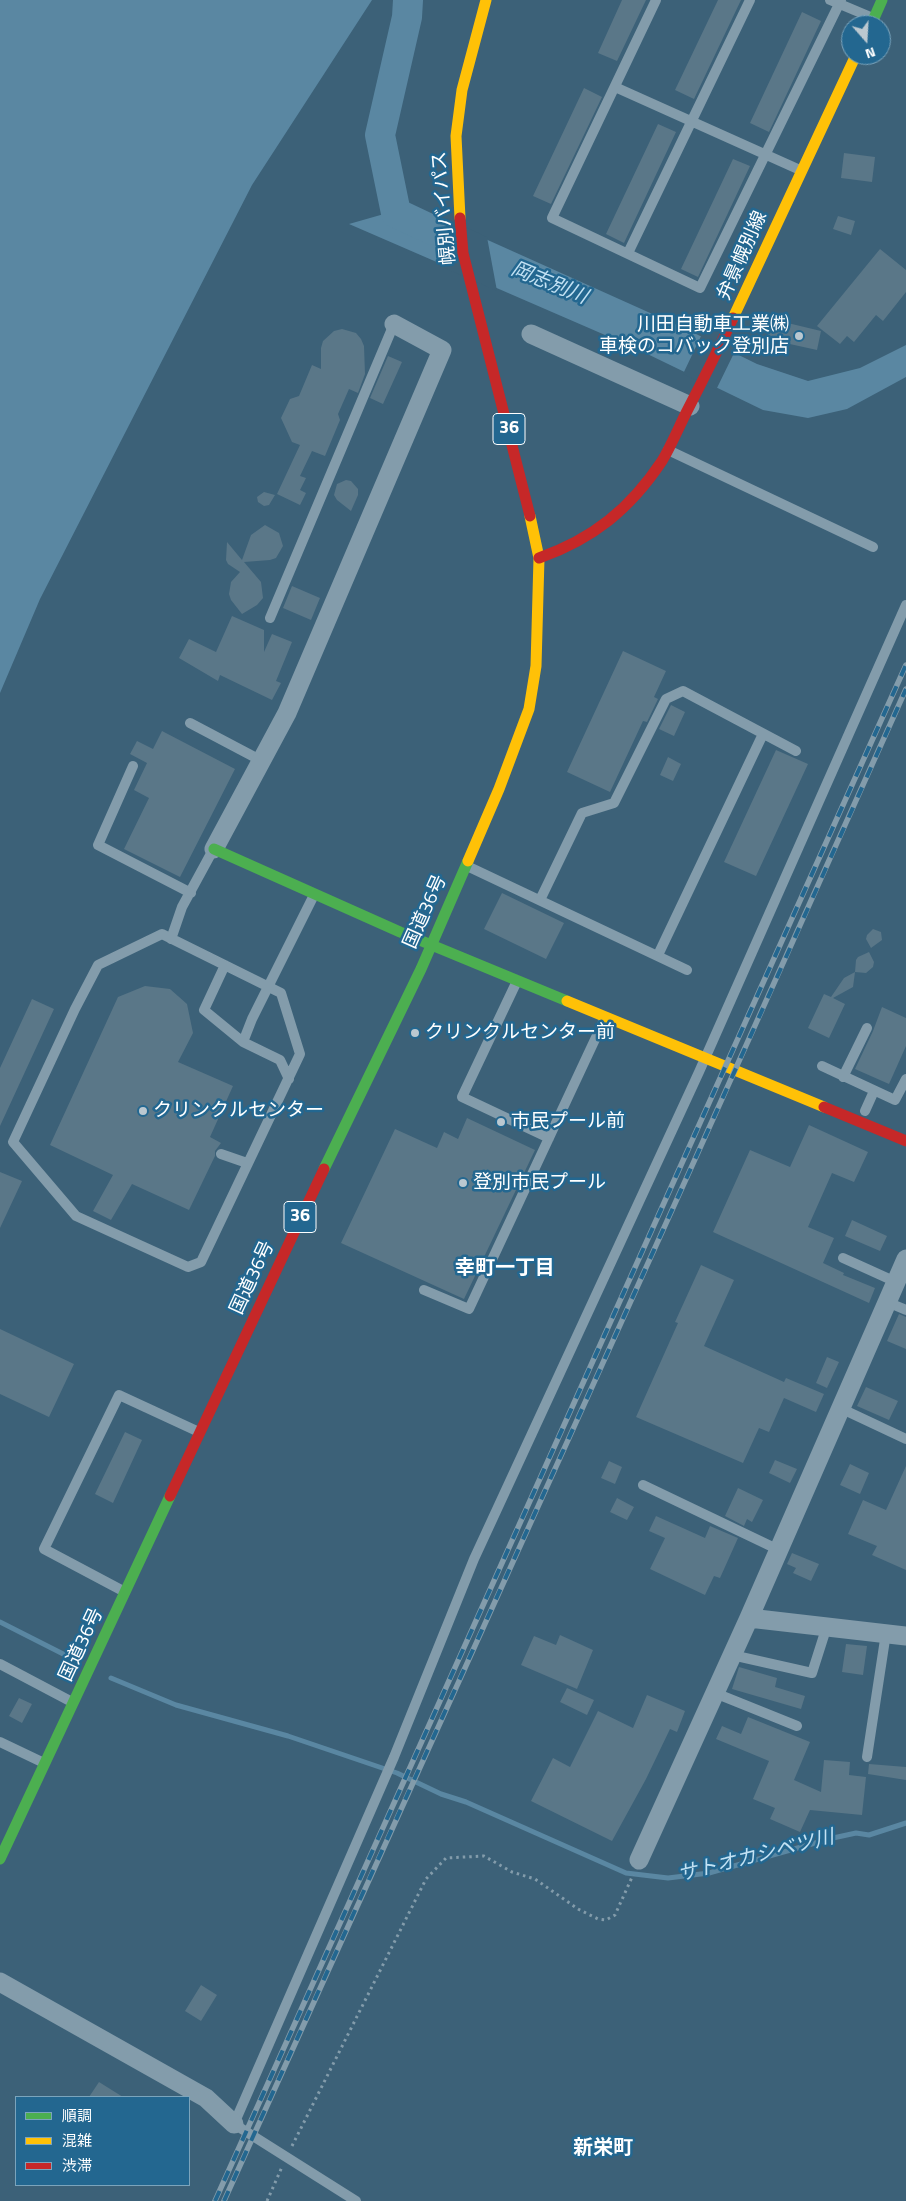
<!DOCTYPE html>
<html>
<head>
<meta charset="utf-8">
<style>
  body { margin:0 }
  #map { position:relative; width:906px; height:2201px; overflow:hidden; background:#3c6178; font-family:"Titillium Web","Noto Sans JP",sans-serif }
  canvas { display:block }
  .legend { position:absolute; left:15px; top:2096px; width:175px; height:90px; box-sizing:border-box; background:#236790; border:1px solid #7ba4bc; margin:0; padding:6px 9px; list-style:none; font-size:15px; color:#fff }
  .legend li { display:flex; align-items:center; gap:10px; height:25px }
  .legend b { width:25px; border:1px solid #7ba4bc }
  .north { position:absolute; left:841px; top:15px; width:50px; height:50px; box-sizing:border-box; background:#236790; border:1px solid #7ba4bc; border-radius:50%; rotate:161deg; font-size:14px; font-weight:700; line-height:20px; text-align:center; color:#fff }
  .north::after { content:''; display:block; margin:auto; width:18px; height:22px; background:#bbc8d0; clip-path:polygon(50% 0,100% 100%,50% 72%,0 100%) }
</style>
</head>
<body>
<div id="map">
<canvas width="906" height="2201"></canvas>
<ul class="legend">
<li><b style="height:6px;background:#4caf50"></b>順調</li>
<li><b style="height:6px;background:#ffc107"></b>混雑</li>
<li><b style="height:6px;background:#c62828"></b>渋滞</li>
</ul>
<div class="north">N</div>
</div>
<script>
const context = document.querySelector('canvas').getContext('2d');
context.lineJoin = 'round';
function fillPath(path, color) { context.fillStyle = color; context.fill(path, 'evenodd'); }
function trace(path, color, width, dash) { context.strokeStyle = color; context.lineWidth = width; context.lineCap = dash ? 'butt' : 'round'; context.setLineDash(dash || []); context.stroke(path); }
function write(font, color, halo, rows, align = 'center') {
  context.font = font + ' "Titillium Web","Noto Sans JP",sans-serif'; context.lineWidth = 5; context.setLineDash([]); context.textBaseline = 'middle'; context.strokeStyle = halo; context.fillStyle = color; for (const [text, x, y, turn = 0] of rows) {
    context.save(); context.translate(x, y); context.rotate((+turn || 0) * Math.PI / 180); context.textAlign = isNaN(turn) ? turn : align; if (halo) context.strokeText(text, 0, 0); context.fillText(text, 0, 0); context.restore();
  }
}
const water = new Path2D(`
  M0,0H372L252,185L40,599L0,693Z
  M412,206L688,330L757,364L808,381L860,368L906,345V377L847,409L808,418L763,410L635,348L349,224Z`);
const pier = new Path2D(`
  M439,215L487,237L497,291L445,268Z
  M702,334L735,351L716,390L683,374Z`);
const stream = new Path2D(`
  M0,1622L75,1660
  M111,1678L176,1705L288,1736L397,1773L441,1794L466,1802L626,1873L668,1878L709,1873L833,1838L856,1833L869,1835L906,1823`);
const river = new Path2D(`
  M408,0L407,17L380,135L396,213L432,230`);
const building = new Path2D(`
  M622,0H646L617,61L598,53Z
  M718,0H741L694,99L675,90Z
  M802,12L821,21L769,132L750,123Z
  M584,88L602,97L551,204L533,196Z
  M658,124L676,132L624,243L606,234Z
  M844,153L875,157L872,182L841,178Z
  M733,159L750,166L698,277L681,269Z
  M838,216L855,221L851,235L833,229Z
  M880,249L906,270V292L883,321L876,315L854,342L847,336L840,344L817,326Z
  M771,319L821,331L817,350L767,339Z
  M342,329L356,333L361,339L364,346L365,374L358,393L349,389L338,414L340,420L325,456L312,451L300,476L306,478L300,490L306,493L300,505L277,494L300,445L292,442L281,418L290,399L299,396L312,365L321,369V348L323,341L334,331Z
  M388,356L402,362L383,404L370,398Z
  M346,480L351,481L358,489V495L351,511L337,500L334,495L337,484Z
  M264,492L275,495L269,505L264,506L258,502L257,497Z
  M265,525L279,533L283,546L276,558L270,560L244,562L261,582L263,598L257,605L242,614L231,600L229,594L231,582L240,572L228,564L226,560L227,542L242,560L251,535Z
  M292,586L320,598L311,620L283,608Z
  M232,616L264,630V652L272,634L292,642L276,681L281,683L272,700L220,675L218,681L179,658L189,639L216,652Z
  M623,651L666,671L654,697L658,699L647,722L643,721L610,792L567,772Z
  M671,705L685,712L674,736L659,729Z
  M162,731L235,769L180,877L124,849L149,798L134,790L147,763L130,754L137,741L153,749Z
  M776,750L808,764L756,876L724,862Z
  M668,757L681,764L673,781L660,775Z
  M502,893L564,923L546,959L484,929Z
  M873,929L881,932L882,940L871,948L866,939L867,935Z
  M869,952L874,962L873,967L866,973L855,972L856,960L858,957Z
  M855,972L853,987L833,998L845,1004L829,1038L808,1028L824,994L831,997L844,978Z
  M145,986L170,989L187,1004L193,1033L178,1062L233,1086L210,1137L221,1143L215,1151V1156L189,1210L132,1184L111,1220L93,1211L113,1175L50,1145L118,997Z
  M32,999L54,1009L0,1126V1068Z
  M882,1007L906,1018V1046L889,1084L855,1069L873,1031Z
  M467,1118L535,1150L464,1299L341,1243L395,1129L437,1148L444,1132L458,1139Z
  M809,1125L868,1152L854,1182L832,1173L808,1227L834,1238L823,1263L844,1273L843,1275L875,1288L869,1303L713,1232L750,1150L790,1167Z
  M0,1172L22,1181L0,1228Z
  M852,1220L887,1236L880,1251L845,1236Z
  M701,1265L734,1280L704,1346L784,1382L786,1378L824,1394L816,1412L784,1398L769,1432L759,1428L743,1463L636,1417L678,1323L675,1322Z
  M899,1314L906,1317V1349L887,1341Z
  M0,1329L74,1364L49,1417L0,1394Z
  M827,1357L839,1362L827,1388L816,1383Z
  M866,1387L898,1401L889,1420L857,1406Z
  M125,1432L142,1440L113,1503L95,1494Z
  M775,1460L797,1469L790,1483L769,1473Z
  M609,1461L622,1467L615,1484L601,1478Z
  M850,1464L869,1473L860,1494L840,1485Z
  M906,1466V1570L872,1555L877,1546L848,1534L863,1500L886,1510Z
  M738,1488L763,1500L752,1522L747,1519L744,1526L725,1516Z
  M617,1498L634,1507L627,1520L610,1512Z
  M656,1516L705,1538L710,1526L738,1538L720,1578L714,1576L705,1595L650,1569L665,1538L649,1531Z
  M792,1553L819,1564L811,1581L793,1573L796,1568L787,1564Z
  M560,1635L593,1650L577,1689L521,1665L534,1636L556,1645Z
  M846,1644L867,1646L863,1675L842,1672Z
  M739,1667L777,1678L775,1687L805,1696L801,1709L732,1689Z
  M567,1688L594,1700L587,1715L560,1702Z
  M647,1695L685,1711L677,1732L670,1729L646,1779L612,1841L531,1801L553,1758L570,1767L598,1711L633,1728Z
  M19,1698L32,1704L22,1723L9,1716Z
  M748,1717L810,1742L794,1780L821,1792L824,1760L850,1762L849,1775L866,1777L862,1815L810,1810L800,1832L770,1819L775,1808L753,1799L769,1761L716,1739L722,1726L741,1734Z
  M869,1764L906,1767V1780L868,1774Z
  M201,1985L217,1995L201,2021L185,2011Z
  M99,2082L123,2097H89Z`);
const path = new Path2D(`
  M292,2146L426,1879L446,1858L484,1856L512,1872L535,1879L578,1909L598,1919L606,1920L615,1915L633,1875
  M267,2201L282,2167`);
const lane = new Path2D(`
  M656,0L552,218L700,288L841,0
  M830,0L873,18
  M615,87L800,170
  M628,253L750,0
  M668,450L873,547
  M270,618L394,324
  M190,723L262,761
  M133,766L98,845L191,893
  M467,866L687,970
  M540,900L582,813L614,803L666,699L683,691L796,751
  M162,934L281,993L300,1054L201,1262L188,1267L76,1216L13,1142L75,1009L98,965Z
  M171,939L182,907L213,850
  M658,955L763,734
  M225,965L204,1010L243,1042L280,1060L289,1079
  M517,981L462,1097L549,1138
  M243,1042L252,1019L314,895
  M822,1066L895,1100L906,1079
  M843,1077L867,1028
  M865,1111L874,1091
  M221,1154L247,1163
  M843,1258L896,1282
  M424,1290L469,1309L605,1018
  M887,1302L906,1310
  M840,1408L906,1439
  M643,1485L779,1550
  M125,1592L44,1549L119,1395L199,1432
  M732,1655L812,1673L827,1626
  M0,1664L72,1702
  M715,1693L797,1726
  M0,1742L44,1763
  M867,1757L886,1633
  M356,2201L234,2124L394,1757L474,1559L699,1072L906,605`);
const street = new Path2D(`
  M531,334L690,406
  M214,849L287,713L442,350L394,324
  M749,1618L906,1636
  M639,1860L749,1618L906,1259
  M0,1982L206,2098L234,2124`);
const fast = new Path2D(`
  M871,25L882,0
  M214,849L400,932L567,1001
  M324,1169L421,969L468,861
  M0,1859L170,1496`);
const slow = new Path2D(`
  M460,218L456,136L462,90L486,0
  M733,318L856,55
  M468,861L499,789L529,709L536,666L539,558L530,516
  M567,1001L824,1107`);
const jam = new Path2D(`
  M460,218L463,253L530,516
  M539,558C593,539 630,509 662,461C671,446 678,429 686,413C702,382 718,350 733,318
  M824,1107L906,1141
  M170,1496L324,1169`);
const rail = new Path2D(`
  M215,2201L906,665
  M224,2201C451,1696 681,1194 906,689`);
const markers = [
  [799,336,5,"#bbc8d0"],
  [415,1033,5,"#bbc8d0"],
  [143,1111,5,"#bbc8d0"],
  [501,1122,5,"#bbc8d0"],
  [463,1183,5,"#bbc8d0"]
];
const shields = [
  [509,429,32],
  [300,1217,32]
];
const shieldNames = [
  ["36",509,429],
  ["36",300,1217]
];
const streetNames = [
  ["幌別バイパス",445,208,-95],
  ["弁景幌別線",743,256,-66],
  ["国道36号",426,912,-66],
  ["国道36号",253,1278,-65],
  ["国道36号",82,1645,-65]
];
const poiNames = [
  ["川田自動車工業㈱",789,325,"right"],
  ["車検のコバック登別店",789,347,"right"],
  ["クリンクルセンター前",425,1033],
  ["クリンクルセンター",153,1111],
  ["市民プール前",511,1122],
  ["登別市民プール",473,1183]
];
const waterNames = [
  ["岡志別川",549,284,22],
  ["サトオカシベツ川",756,1857,-14]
];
const neighbourhoodNames = [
  ["幸町一丁目",505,1269],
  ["新栄町",603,2149]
];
fillPath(water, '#5a87a2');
fillPath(pier, '#3c6178');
trace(stream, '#5a87a2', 5);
trace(river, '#5a87a2', 30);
fillPath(building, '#5a7788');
trace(path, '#839cab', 3, [2.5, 4]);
trace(lane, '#839cab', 10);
trace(street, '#839cab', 19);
trace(fast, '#4caf50', 11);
trace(slow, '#ffc107', 11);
trace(jam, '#c62828', 11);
trace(rail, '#839cab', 5.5);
trace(rail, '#236790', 4, [11]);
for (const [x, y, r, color] of markers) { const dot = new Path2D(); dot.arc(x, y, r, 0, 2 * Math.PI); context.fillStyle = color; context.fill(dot); trace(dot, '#236790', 2); }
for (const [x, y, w] of shields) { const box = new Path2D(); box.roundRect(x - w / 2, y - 15.5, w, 31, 4); context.fillStyle = '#236790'; context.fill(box); trace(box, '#fff', 1); }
write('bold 18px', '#fff', null, shieldNames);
write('19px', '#fff', '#236790', streetNames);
write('19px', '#fff', '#236790', poiNames, 'left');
write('italic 20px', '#c3e2f4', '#236790', waterNames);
write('bold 20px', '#fff', '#236790', neighbourhoodNames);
</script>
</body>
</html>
